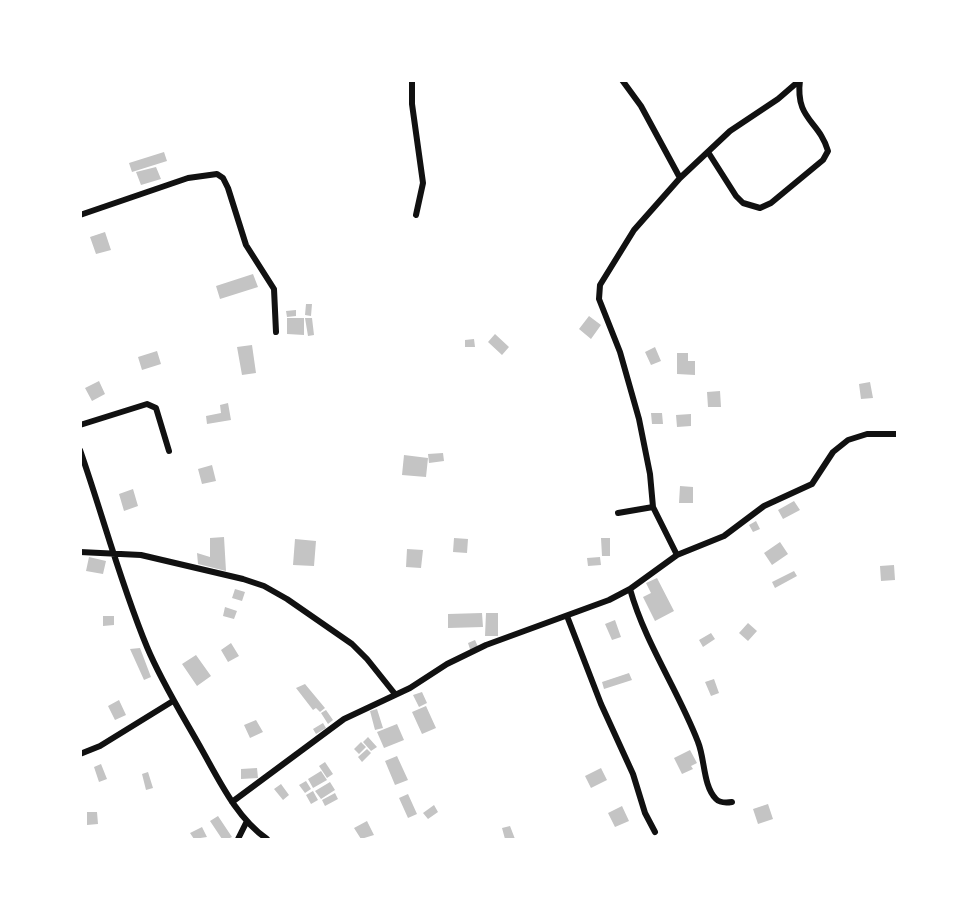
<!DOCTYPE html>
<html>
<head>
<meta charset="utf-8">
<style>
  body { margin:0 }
  #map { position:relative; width:978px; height:920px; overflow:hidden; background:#fff; font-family:Lora,serif }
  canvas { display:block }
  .frame { position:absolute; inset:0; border:82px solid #fff; pointer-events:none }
</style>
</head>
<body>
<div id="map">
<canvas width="978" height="920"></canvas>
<div class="frame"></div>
</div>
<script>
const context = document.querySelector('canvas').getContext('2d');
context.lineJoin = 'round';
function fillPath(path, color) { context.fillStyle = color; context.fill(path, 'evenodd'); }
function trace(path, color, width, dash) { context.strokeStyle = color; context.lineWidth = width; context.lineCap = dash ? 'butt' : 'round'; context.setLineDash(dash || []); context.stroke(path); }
const building = new Path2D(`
  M164,152L167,161L132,172L129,163Z
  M156,167L161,179L141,185L136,172Z
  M105,232L111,250L96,254L90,237Z
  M253,274L258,287L220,299L216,286Z
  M306,304H312L311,316L305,315Z
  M296,310V316L287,317L286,311Z
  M589,316L601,325L591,339L579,329Z
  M287,318H304V335L287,334Z
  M305,318H312L314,335L308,336Z
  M495,334L509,347L502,355L488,342Z
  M474,339L475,347H465V340Z
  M252,345L256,373L242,375L237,347Z
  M655,347L661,361L651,365L645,352Z
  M157,351L161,364L142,370L138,357Z
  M677,353H688V361H695V375L677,374Z
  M99,381L105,394L92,401L85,388Z
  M870,382L873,398L861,399L859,384Z
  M720,391L721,407H708L707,392Z
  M228,403L231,420L207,424L206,416L221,413L220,405Z
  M651,413H662L663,424H652Z
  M691,414V426L677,427L676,415Z
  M443,453L444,461L429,463L428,454Z
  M404,455L428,458L426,477L402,475Z
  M212,465L216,481L202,484L198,469Z
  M680,486L693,487V503H679Z
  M133,489L138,506L124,511L119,494Z
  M794,501L800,510L783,519L778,510Z
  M756,521L760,529L753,532L749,525Z
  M224,537L226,571L198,564L197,553L210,557V538Z
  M454,538L468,539L467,553L453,552Z
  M601,538H610V556H602Z
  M295,539L316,541L314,566L293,565Z
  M780,542L788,554L772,565L764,553Z
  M407,549L423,550L421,568L406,567Z
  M89,557L106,561L103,574L86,571Z
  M600,557L601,565L588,566L587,558Z
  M894,565L895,580L881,581L880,566Z
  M794,571L797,576L775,588L772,582Z
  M657,578L674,611L655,621L643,597L651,593L646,583Z
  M235,589L245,592L242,601L232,598Z
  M225,607L237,611L234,619L223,616Z
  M482,613L483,627L448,628V614Z
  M486,613H498V636H485Z
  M103,616H114V625L103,626Z
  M615,620L621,637L612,640L605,624Z
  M748,623L757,631L748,641L739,633Z
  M711,633L715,639L703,647L699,640Z
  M475,640L479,649L471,652L468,643Z
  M231,643L239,656L228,662L221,650Z
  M140,648L151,677L144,680L130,649Z
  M196,655L211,676L197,686L182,664Z
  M629,673L632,680L604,689L602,682Z
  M714,679L719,693L711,696L705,682Z
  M305,684L325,708L320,712L316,708L313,710L296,688Z
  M422,692L427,703L419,707L413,695Z
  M119,700L126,715L115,720L108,706Z
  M426,706L436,728L422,734L412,712Z
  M377,709L383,728L375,730L370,711Z
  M326,710L333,720L328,724L321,713Z
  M256,720L263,732L250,738L244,725Z
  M323,723L326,728L316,734L313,729Z
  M397,724L404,740L384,748L377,732Z
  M368,737L377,747L371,751L363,742Z
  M361,742L366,747L359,754L354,749Z
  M367,749L371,753L362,762L358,757Z
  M690,750L697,763L691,766L693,769L682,774L674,758Z
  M397,756L408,780L395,785L385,761Z
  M325,762L333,774L327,778L319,766Z
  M101,764L107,779L99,782L94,767Z
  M257,768L258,778L241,779V769Z
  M601,768L607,780L591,788L585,776Z
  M321,771L327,780L313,788L308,779Z
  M148,772L153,788L146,790L142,774Z
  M306,781L311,789L305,793L299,785Z
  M330,782L335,790L321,799L315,791Z
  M281,784L289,795L283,800L274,789Z
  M313,791L318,800L311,804L306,795Z
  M335,793L338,799L325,806L322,800Z
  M408,794L417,814L408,818L399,798Z
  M768,804L773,819L758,824L753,809Z
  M434,805L438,812L428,819L423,813Z
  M622,806L629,821L615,827L608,813Z
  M87,812H97L98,824L87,825Z
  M218,816L232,837L228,839H222L210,821Z
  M367,821L374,835L361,839L354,828Z
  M510,826L515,839H505L502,828Z
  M202,827L207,837L194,839L190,833Z`);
const minor = new Path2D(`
  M412,80V104L423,183L416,215
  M622,80L641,106L680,178
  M708,152L736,196L743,203L760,208L771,203L823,160L828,151C819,120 795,120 800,80
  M80,215L188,178L217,174L223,178L228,188L246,245L274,289L276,332
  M80,425L147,404L156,408L169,451
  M80,450C103,516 120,582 147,647C162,683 183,716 202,750C220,782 237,818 267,839
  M618,513L653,507
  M80,552L141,555L243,579L264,586L287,599L352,644L367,659L395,694
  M677,555L653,507L650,474L639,419L620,352L599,299L600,285L634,230L680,178L730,131L778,99L800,80
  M630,589C645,643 678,690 698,742C705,759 703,786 716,799C720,803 726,803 732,802
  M567,616L601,704L633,774L645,813L655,832
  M80,754L100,746L173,701
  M232,802L344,719L410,688L447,664L486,645L609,600L630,589L677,555L724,536L764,506L812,484L833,452L848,440L867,434H898
  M238,839L247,821`);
fillPath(building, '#c4c4c4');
trace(minor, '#111', 6);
</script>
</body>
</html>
